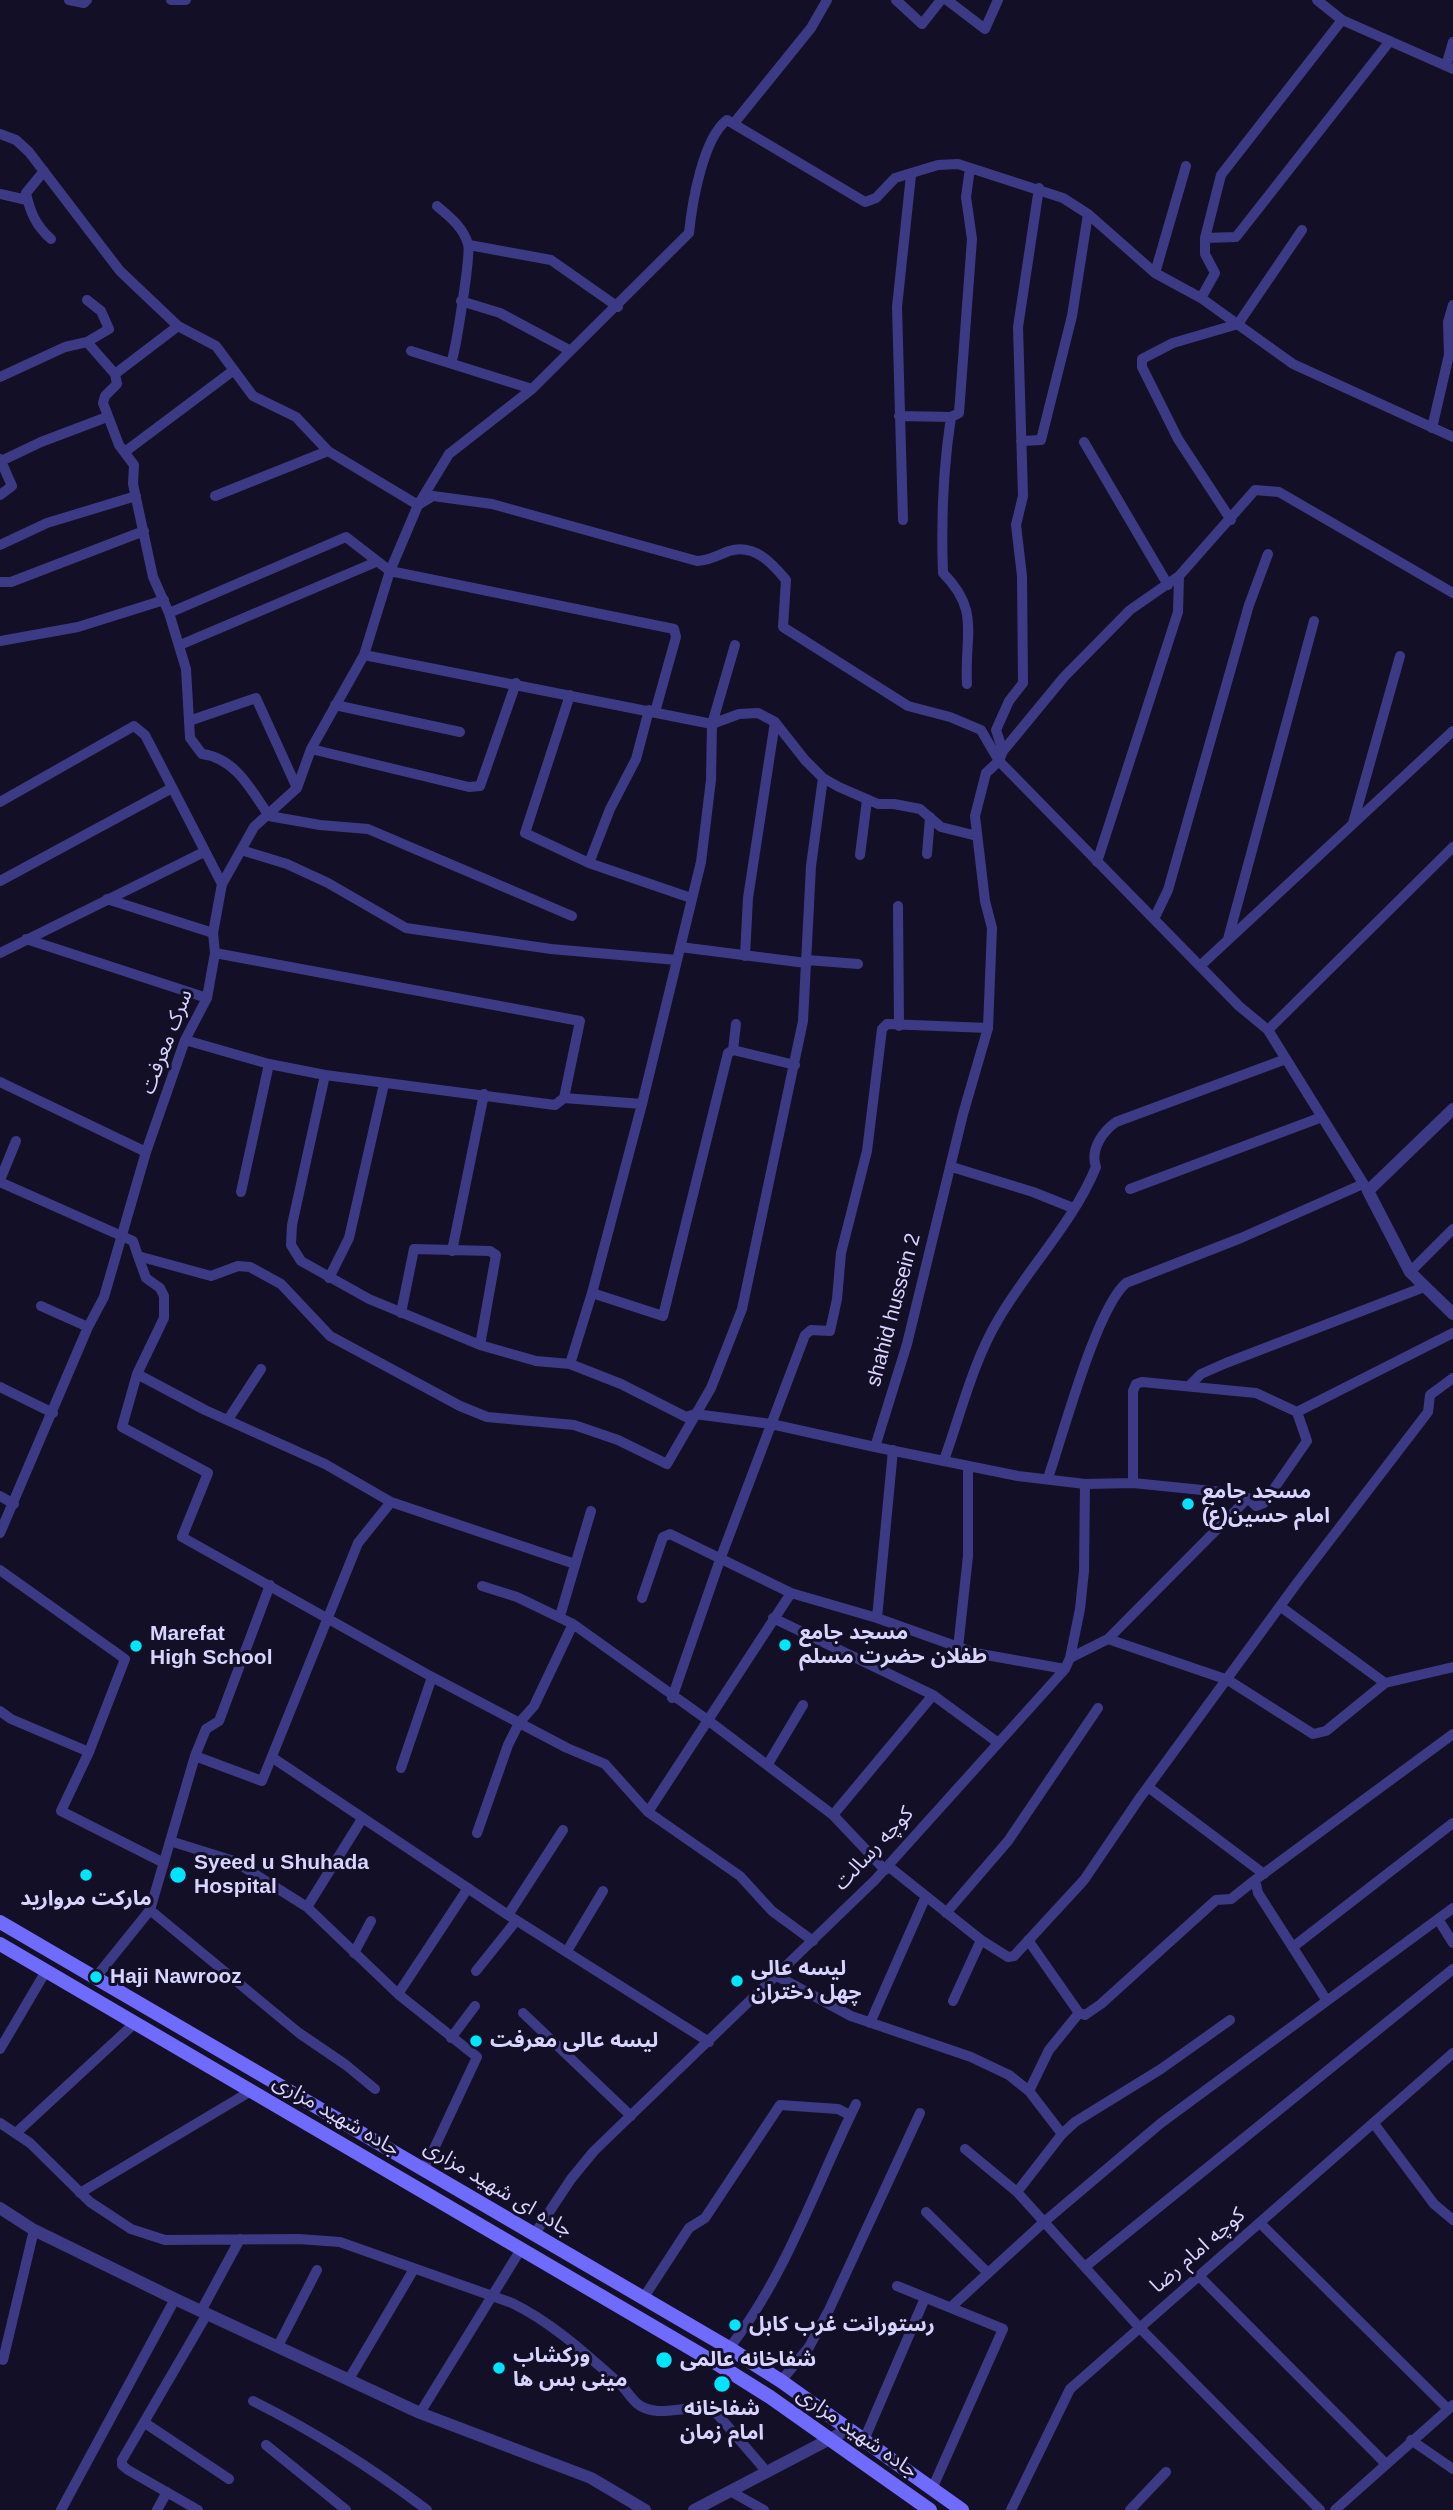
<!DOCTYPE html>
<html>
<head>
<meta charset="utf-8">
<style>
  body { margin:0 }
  canvas { display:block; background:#130f26 }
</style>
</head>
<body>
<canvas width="1453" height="2510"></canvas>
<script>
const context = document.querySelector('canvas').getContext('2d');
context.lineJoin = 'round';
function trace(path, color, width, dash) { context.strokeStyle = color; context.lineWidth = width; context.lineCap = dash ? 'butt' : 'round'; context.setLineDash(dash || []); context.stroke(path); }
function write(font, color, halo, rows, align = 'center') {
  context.font = font + ' Arial,"Noto Sans Arabic",sans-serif'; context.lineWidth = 6; context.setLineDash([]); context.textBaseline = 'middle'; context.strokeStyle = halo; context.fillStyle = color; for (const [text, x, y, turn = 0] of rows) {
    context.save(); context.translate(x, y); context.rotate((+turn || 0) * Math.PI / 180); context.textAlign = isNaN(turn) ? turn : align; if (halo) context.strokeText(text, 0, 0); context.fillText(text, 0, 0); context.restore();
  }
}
const minor = new Path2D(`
  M69,0L84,3L87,0
  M171,0H186
  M896,0L922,24L941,0
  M947,0L985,29L998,0
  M1317,0L1342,20L1453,69
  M1446,66L1453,42
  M735,122L811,28L827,0
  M0,134L16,140L29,152L120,271L178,326L216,346L253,396L296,417L328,451L418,505L433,496L492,504L697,561C709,561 718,555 729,551C754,543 772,563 786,580L783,627L908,706L950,717L981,730L999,761L1239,1006L1268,1030L1368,1191
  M44,171L26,193C30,212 36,226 51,239
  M1039,188L1018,327L1023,496L1016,525L1022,576L1023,683L1009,701L996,730L1003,751L999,761L986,773L975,816L985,901L992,928L988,1028L963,1114L907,1344L875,1447L1018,1476L1085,1484L1133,1483L1222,1492L1248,1498L1256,1506L1264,1503L1307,1441L1297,1412L1453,1333
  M0,194L27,200
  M437,206C450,217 463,227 468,244C471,254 456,350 451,363
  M1205,238L1236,237L1390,41
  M469,245L551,260L618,307
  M1155,273L1186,166
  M1201,298L1215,273L1205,254V238L1221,175L1342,20
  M461,301L500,313L569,350
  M87,342L115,374L117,384L105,396L103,403L119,445L134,465L133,484L153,577L169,613L186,669L190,738L202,754C235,758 251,789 269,816L320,825L368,829L572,916
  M411,351L532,389
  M115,374L178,326
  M0,377L65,347L87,342L109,329L101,311L87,300
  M899,416L951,417
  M1432,428L1449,355L1448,322L1453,305
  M1021,441L1041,440L1072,316L1088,214
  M1084,442L1168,585
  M126,451L234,370
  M0,459L12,486L0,495
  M1,461L41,442L107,417
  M215,496L328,451
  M903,520L897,307L911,175
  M1231,520L1178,439L1142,367V359L1173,343L1238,324L1302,230
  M0,545L47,523L136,496
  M0,582H11L144,531
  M169,613L346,537L390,571L674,629L676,637L655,712
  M0,641L78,627L164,600
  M180,645L376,562
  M364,655L712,724L739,714L758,713L775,722L805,760L823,778L839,787L878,804H894L920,809L941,827L977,836
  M967,684C964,635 981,611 943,573C941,521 943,469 951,417L959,413L972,239L966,197L970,168
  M570,695L525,833L589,863L691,898
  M335,705L460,732
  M189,721L256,698L297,788
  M311,749L469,787L480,786L516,683
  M1003,751L1064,677L1130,610L1179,576L1255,490L1279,492L1453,593
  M0,802L134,726L145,735L222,884
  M1353,823L1400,656
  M241,850L287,864L328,883L406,928L551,949L677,960
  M927,854L930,817
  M860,855L867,800
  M1097,862L1178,612L1179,576
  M589,863L610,809L636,759L649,710
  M0,881L172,788
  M107,899L213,933
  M898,906L899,1026
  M1154,919L1168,890L1249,605L1268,554
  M26,939L207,998
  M1228,939L1314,621
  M680,947L806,963
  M0,953L204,852
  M745,956L748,898L775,722
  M807,960L858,964
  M1200,966L1453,731
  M1268,1030L1453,847
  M185,1040L269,1064L325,1075L555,1105L564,1098L580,1021L215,953
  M733,1050L736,1024
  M325,1075L292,1225L291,1245L301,1261L369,1299L480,1345L536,1361L570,1364L621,1384L686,1417L695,1414L771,1424L875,1447
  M0,1082L146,1152
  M564,1098L642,1104
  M952,1167L1033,1192L1073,1208
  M0,1180L16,1141
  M0,1182L133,1241L138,1256L211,1276L238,1266L250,1267L281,1284L330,1336L460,1406L487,1417L574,1425L618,1440L667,1464L711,1388L742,1309L803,1021L811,866L823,778
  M1130,1189L1322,1117
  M241,1192L269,1064
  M452,1251L484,1094
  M138,1256L146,1278L160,1288L164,1296V1318L137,1374L122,1427L208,1473L182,1537L432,1677L567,1748L605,1764L648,1812L740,1876L772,1911L813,1941
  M1410,1272L1453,1229
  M329,1278L349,1238L384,1084
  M592,1293L663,1316L728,1053L733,1050L795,1065
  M41,1306L88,1327
  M401,1313L414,1249L490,1251L496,1255L480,1345
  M570,1364L592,1293L642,1104L701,862L711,780L712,724L735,645
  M137,1374L205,1410L325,1464L391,1502L575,1564
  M1190,1385L1201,1374L1226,1363L1424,1287
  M0,1387L53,1413
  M229,1418L261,1369
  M944,1460C961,1413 973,1362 998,1320C1028,1268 1073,1223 1096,1167C1090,1150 1102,1132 1116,1122L1286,1059
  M1048,1478C1063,1435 1096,1309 1126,1283L1241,1238L1363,1184
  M1133,1483V1391L1136,1384L1142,1382L1256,1393L1297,1412
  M0,1496L14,1504
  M0,1533L88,1327L104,1297L146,1152L185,1040L207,998L215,953L213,933L222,884L254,827L297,788L311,749L364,655L390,571L418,505L449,454L532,389L689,233C692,203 703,138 727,120L865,202L876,198L895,178L938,165L958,164L1063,198L1088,214L1155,273L1201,298L1293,364L1453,437
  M0,1570L125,1659L89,1752L61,1811L162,1862
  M482,1586L517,1597L573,1624L709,1721L833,1815L885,1870
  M642,1598L663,1537L670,1534L791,1593L877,1618L975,1653L1065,1669
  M1281,1607L1385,1683
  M560,1616L591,1511
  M773,1618L933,1695L997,1742
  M877,1618L893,1450
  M1108,1639L1228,1680L1313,1734L1326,1731L1385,1683L1453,1667
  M958,1648L968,1556V1468
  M1070,1658L1080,1609L1084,1571L1085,1484
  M672,1698L721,1557L805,1335L811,1330L830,1331L837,1299L841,1253L867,1151L882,1029L887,1024L988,1028
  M0,1711L11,1719L89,1752
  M195,1756L262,1781L358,1543L391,1502
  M273,1758L508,1915L709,2042
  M768,1764L803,1705
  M401,1768L432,1677
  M1148,1787L1264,1874
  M648,1812L791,1593
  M833,1815L933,1695
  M477,1833L508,1745L519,1723L534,1706L573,1624
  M170,1841L234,1861L307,1907L398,1994L477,2057L424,2170
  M888,1866L981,1940L1008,1957L1014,1956L1084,1880L1139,1799L1297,1583L1428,1412L1430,1395L1453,1378
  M307,1907L362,1819
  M150,1910L299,2033L346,2065L375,2089
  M946,1913L1008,1841L1098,1708
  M508,1915L563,1830
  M1438,1919L1453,1943
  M1028,1940L1079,2013
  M1293,1947L1453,1823
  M567,1951L603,1891
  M354,1953L371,1921
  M476,1971L516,1921
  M777,1976L851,2016L971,2057L1009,2075L1029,2091L1062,2134
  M96,1977L150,1910L195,1756L206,1729L219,1721L270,1585
  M398,1994L468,1888
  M953,2001L981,1940
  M1327,2001L1258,1893L1255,1880L1453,1734
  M523,2013L631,2116
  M1079,2013L1085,2015L1101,2004L1216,1900L1231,1899L1255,1880
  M870,2023L926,1896
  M451,2038L475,2006
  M0,2049L46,1971
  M1029,2091L1049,2050L1079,2013
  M0,2123L30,2143L90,2202L131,2229L165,2240L299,2239L340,2242L512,2303C553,2323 587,2355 621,2385C627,2391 632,2400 639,2405C663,2421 694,2398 718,2415L767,2472
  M1375,2125L1434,2204L1453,2220
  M16,2133L136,2022
  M965,2149L1017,2192L1139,2327L1320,2510
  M1017,2192L1062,2134L1075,2122L1161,2069L1230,2020
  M80,2193L251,2091
  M926,2212L988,2273
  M1260,2223L1448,2409
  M534,2235L571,2179L594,2151L875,1880L1065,1669L1070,1658L1108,1639L1248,1498
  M1086,2266L1453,1969
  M1199,2276L1386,2464
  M897,2286L1003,2329L932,2489
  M644,2297L689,2228L705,2218L780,2105L838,2109L850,2115
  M951,2307L1044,2222L1161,2123L1453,1908
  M201,2311L240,2239
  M278,2346L317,2270
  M729,2348C784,2280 817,2183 856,2104
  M3,2360L34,2230
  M349,2379L414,2269
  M781,2381L809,2347L828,2312L920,2113
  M253,2401C315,2432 372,2468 427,2510
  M420,2413L521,2249
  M145,2423L229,2479
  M864,2440L925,2298
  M1411,2440L1453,2469
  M266,2445L346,2510
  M730,2491L764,2510
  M61,2510L175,2299
  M157,2510L167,2492
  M198,2510L128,2470L122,2465V2460L207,2314
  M1011,2510L1070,2389L1453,2053
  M1130,2510L1166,2472
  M1335,2510L1453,2405`);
const tertiary = new Path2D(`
  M1453,1109L1368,1191L1410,1272L1453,1314
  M0,2208L34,2230L175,2299L420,2413L591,2478L645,2510
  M694,2510L849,2429`);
const secondary = new Path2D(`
  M0,1922L729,2348L781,2381L962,2510
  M0,1944L719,2365L770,2397L930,2510`);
const markers = [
  [1188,1504,7,"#00e5ff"],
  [785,1645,7,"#00e5ff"],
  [136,1646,7,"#00e5ff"],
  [86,1875,7,"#00e5ff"],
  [178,1875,9,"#00e5ff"],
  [96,1977,7,"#00e5ff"],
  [737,1981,7,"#00e5ff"],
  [476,2041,7,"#00e5ff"],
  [735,2325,7,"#00e5ff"],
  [664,2360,9,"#00e5ff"],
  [499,2368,7,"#00e5ff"],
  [722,2384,9,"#00e5ff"]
];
const streetNames = [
  ["سرک معرفت",167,1042,-69],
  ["shahid hussein 2",894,1310,-75],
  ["کوچه رسالت",874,1849,-47],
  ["جاده شهید مزاری",336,2116,30],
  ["جاده ای شهید مزاری",498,2189,31],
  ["کوچه امام رضا",1198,2251,-41],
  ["جاده شهید مزاری",857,2433,35]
];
const poiNames = [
  ["مسجد جامع",1202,1492],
  ["امام حسین(ع)",1202,1516],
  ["مسجد جامع",799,1633],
  ["طفلان حضرت مسلم",799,1657],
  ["Marefat",150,1634],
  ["High School",150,1658],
  ["Syeed u Shuhada",194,1863],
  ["Hospital",194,1887],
  ["مارکت مروارید",86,1899,"center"],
  ["لیسه عالی",751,1969],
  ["چهل دختران",751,1993],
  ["Haji Nawrooz",110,1977],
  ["لیسه عالی معرفت",490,2041],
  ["رستورانت غرب کابل",749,2325],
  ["ورکشاب",513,2356],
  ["مینی بس ها",513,2380],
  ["شفاخانه عالمی",680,2360],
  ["شفاخانه",722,2409,"center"],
  ["امام زمان",722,2433,"center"]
];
trace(minor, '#3d3a85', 10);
trace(tertiary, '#3d3a85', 12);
trace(secondary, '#6f6bff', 14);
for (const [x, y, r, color] of markers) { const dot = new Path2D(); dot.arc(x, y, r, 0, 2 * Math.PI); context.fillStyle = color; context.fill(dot); trace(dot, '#130f26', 2.5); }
write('21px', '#d9d4ff', '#130f26', streetNames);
write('bold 21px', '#d9d4ff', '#130f26', poiNames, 'left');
</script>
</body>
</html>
